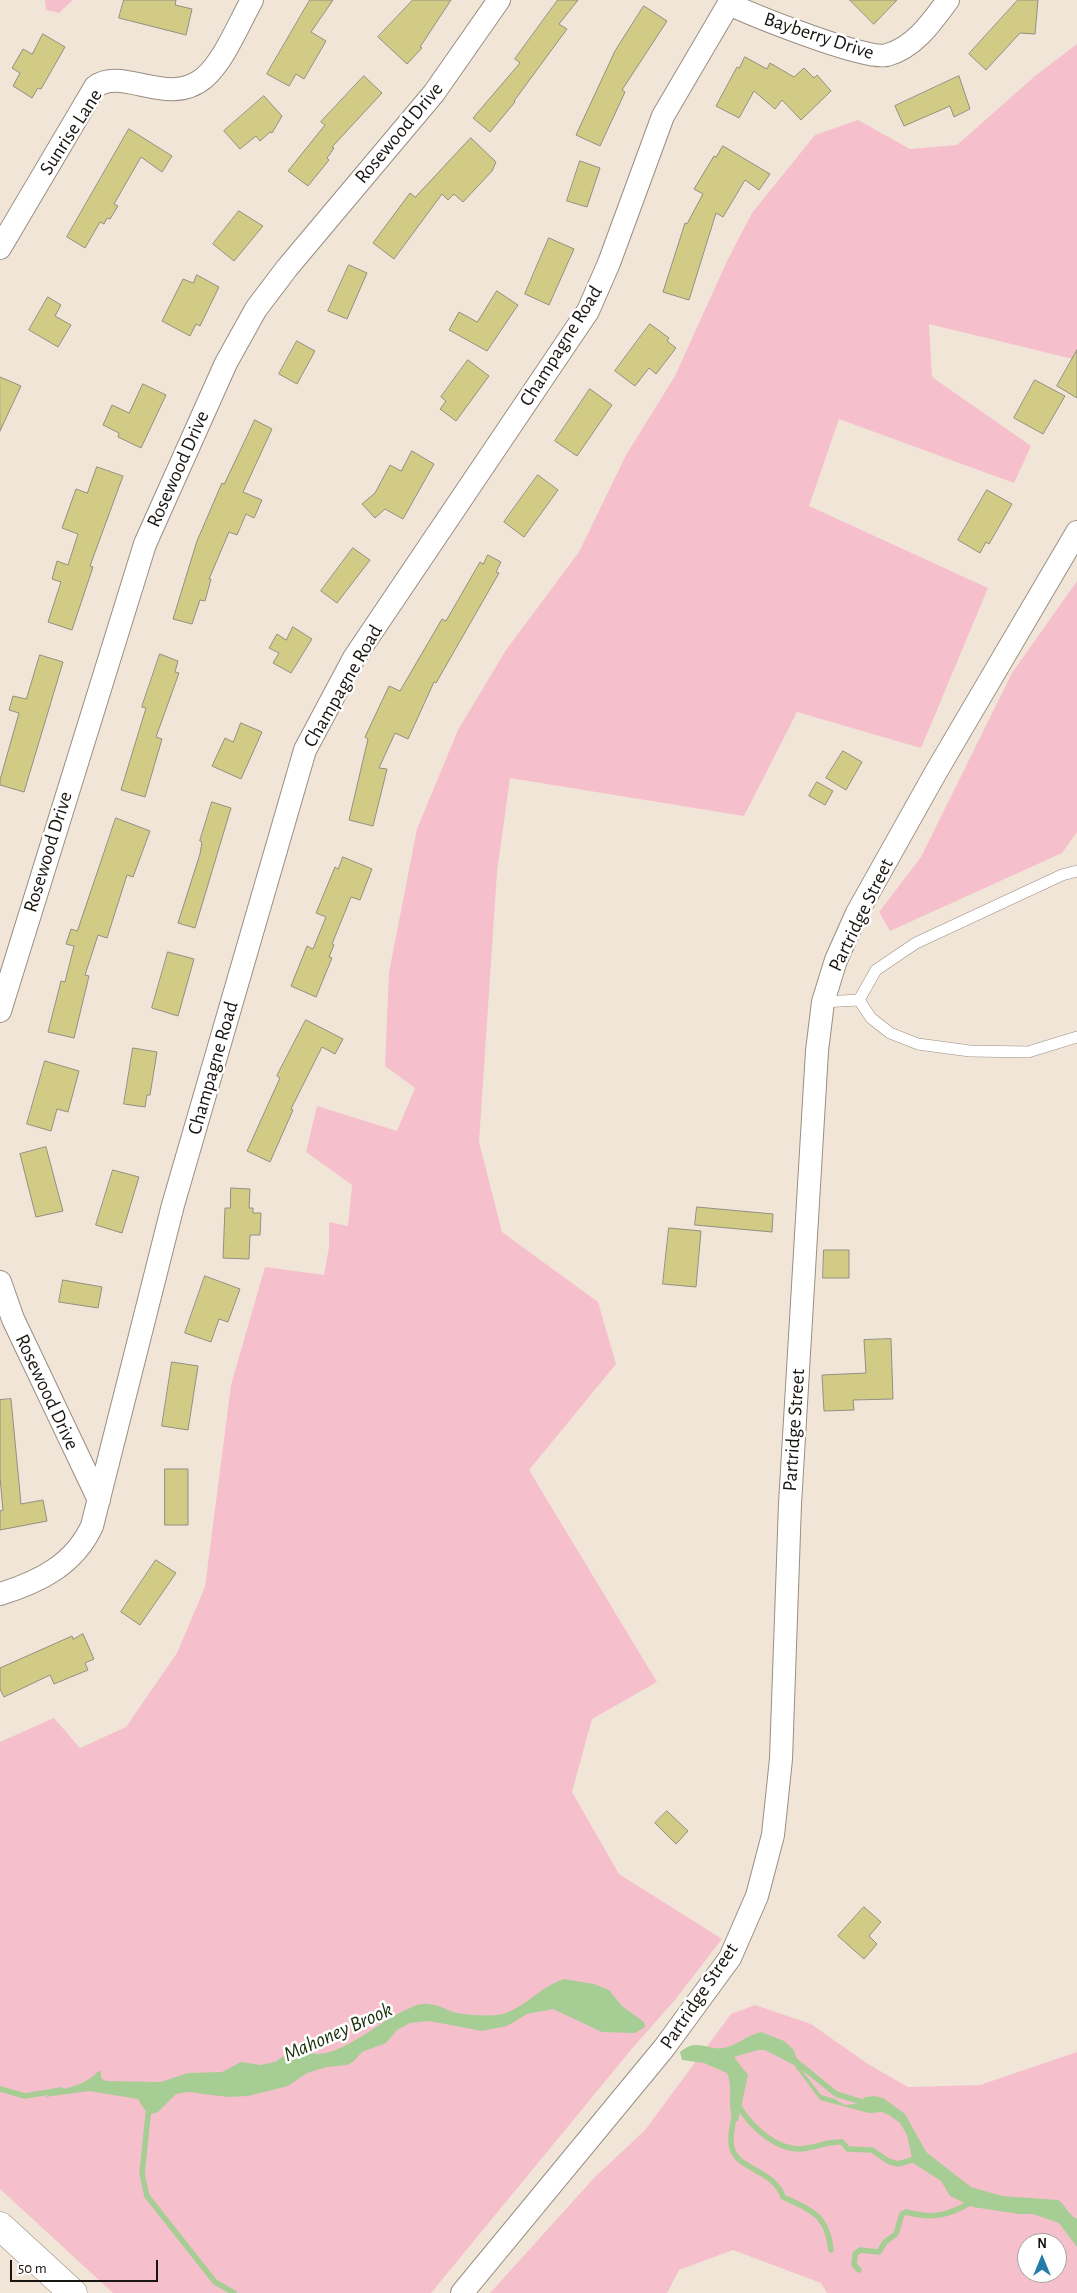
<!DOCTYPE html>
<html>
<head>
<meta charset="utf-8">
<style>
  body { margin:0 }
  #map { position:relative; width:1077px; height:2293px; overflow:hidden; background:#f1e5d8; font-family:"Alegreya Sans",sans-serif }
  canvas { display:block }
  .north { position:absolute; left:1017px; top:2233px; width:50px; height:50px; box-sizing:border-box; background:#fff; border:1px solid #a3a1a0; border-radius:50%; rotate:0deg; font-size:14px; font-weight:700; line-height:20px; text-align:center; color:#191511 }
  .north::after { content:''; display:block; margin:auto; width:18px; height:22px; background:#237cab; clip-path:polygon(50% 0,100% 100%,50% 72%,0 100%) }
  .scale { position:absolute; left:10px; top:2260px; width:148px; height:22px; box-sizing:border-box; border:2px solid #191511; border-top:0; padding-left:6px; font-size:15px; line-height:18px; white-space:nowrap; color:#191511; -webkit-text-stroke:4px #fff; paint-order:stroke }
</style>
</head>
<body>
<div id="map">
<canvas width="1077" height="2293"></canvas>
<div class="north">N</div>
<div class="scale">50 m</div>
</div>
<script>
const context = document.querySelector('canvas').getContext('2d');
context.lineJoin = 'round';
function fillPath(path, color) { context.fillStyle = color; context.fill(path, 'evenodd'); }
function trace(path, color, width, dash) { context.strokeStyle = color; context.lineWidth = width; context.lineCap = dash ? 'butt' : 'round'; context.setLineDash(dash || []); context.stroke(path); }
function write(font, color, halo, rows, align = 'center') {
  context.font = font + ' "Alegreya Sans",sans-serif'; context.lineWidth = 5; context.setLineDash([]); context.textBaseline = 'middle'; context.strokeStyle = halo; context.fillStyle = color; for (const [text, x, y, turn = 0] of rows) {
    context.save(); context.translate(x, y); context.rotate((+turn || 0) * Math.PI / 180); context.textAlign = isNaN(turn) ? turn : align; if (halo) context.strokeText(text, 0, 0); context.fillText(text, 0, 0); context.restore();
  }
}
const green = new Path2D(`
  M45,0H73L59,13L46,10Z
  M1077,44V360L929,324L932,377L1031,446L1014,483L839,419L809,506L988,588L921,748L797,712L744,816L510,778L497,872L479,1142L502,1232L598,1302L616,1364L529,1470L657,1682L592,1719L572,1792L619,1874L722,1939L675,2000L635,2045L431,2293H113L0,2189V1742L54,1718L80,1748L126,1727L177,1653L205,1587L231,1385L265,1267L324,1275L329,1247V1222L348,1226L352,1185L306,1152L317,1106L397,1131L415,1088L385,1066L389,972L417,829L458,730L506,650L579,552L626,455L675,376L727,261L752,213L815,135L858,120L910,149L957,145L1035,76Z
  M1077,581V832L1062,853L890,931L879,912L921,857L1012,673Z
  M755,2005L811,2024L868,2064L908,2087L980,2085L1077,2052V2293H827L821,2283L733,2250L679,2270L667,2293H490L594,2178L645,2130L731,2014ZM1027,2243H1057V2273H1027Z`);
const water = new Path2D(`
  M564,1979L594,1984L609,1990L622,2006L644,2022L645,2027L635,2033L602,2032L553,2009L527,2014L507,2026L482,2031L429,2021L410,2023L397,2030L386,2043L362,2052L353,2062L347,2065L327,2067L307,2073L288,2086L248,2096L228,2097L188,2092L176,2094L158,2112L152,2114L144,2109L138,2099L89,2091L45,2097C62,2086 84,2088 97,2072L101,2071V2078L106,2081L161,2082L188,2073L222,2072L241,2062L260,2065L275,2062L294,2049L303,2048C324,2070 377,2024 397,2014C405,2011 414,2005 422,2004C438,2002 448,2013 463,2014C471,2015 488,2016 497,2015C522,2012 540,1986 564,1979Z
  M761,2032L784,2041L793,2049L801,2069L821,2095L835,2099L844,2105L857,2104L865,2097L875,2096L883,2098L905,2114L926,2152L971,2187L1002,2196L1058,2200C1066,2205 1068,2215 1077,2219V2247L1059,2223L1033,2214H1019L973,2207L950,2196L941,2181L913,2163L907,2135L900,2123L889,2115L882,2112L869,2113L820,2100L794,2065L765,2050H758L734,2057L748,2075L738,2121H734C726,2106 734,2089 727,2073L704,2063L682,2060L680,2052C697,2037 708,2051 724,2048C737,2045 748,2035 761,2032Z`);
const stream = new Path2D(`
  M793,2059L836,2094L865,2103
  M0,2089L25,2096L61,2090
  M738,2105C751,2127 779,2154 807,2148C820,2146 829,2141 842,2142L848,2149L872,2150L888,2161L898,2164L919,2158
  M149,2106L142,2174L147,2196L215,2282L234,2293
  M735,2113C733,2124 729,2136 732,2148C737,2170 775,2170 783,2197C813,2211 827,2215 831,2250
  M859,2270L854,2265L855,2254L860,2250L879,2252L885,2242L896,2234L902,2214L906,2212C932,2219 947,2216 970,2203V2200`);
const building = new Path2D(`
  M124,0H176L175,5L192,9L186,35L119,18Z
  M310,0H333L311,32L326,41L304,79L296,74L289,86L267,74Z
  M413,0H451L420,47L422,48L407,64L378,37Z
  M558,0H578L559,24L567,29L514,101L515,102L490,132L473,118L520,63L515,59Z
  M850,0H897L874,24Z
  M1018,0H1038L1035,34L1020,33L986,70L969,54Z
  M644,6L667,21L622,90L625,92L600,146L576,135L615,51Z
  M43,34L65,47L41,89L38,88L32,98L13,86L20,73L12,68L23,49L32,54Z
  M745,57L767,69L770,63L794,77L804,68L814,78L817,75L831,91L801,120L782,100L775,109L754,91L739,118L716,106L737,67L739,68Z
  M364,76L382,93L332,147L334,148L327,158L329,160L308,186L288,171L325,125L321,122Z
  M959,76L970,109L954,117L950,106L904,126L895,106Z
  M264,96L282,116L272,133L270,132L260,141L256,136L240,149L224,131Z
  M129,129L172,156L162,172L141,157L114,204L118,206L110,219L107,218L104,224L100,222L85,248L67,237Z
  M471,138L496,162L492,171L463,202L454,194L448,200L442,194L394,259L373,243L410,193L415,197Z
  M723,146L770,174L759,190L745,180L723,217L716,213L689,300L663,292L685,223L687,224L703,194L694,189L714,156L716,157Z
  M580,161L600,168L587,207L567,201Z
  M239,211L263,226L234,261L213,244Z
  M549,238L574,249L549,305L525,294Z
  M349,265L367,273L347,319L328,311Z
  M197,275L219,287L200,326L196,324L190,336L162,321L183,279L193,283Z
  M497,291L518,305L487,351L449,330L459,312L477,322Z
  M48,297L61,305L55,316L71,325L58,347L29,330Z
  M650,324L669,338L667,341L676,348L656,374L649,368L635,386L615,371Z
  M297,341L315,351L297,384L279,374Z
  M1077,350V398L1057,386Z
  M468,360L489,376L456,421L440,409L446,401L441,397Z
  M0,377L21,386L0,431Z
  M1035,380L1065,396L1043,434L1014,418Z
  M143,384L166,395L141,448L118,437L119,433L103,425L112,405L129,413Z
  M590,389L612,405L577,456L555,441Z
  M255,420L272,429L243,492L262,500L254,518L246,514L237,535L229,532L209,579H211L205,601L200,600L192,624L173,619L197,541L222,483L224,484Z
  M412,451L434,464L403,519L385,509L375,518L362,504L375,493L390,465L401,471Z
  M97,467L123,476L90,566L93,567L72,630L48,622L61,582L52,579L57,561L68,565L78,534L62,528L76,489L87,493Z
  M538,475L558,490L524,537L504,522Z
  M987,490L1012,504L989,544L986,542L980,553L958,540Z
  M353,548L370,560L337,603L321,591Z
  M488,555L501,562L496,572L499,573L436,683L434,682L408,739L395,733L379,768L387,769L373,826L349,820L368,739L365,737L389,686L400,691L442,619L446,621L480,562L483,564Z
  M293,627L312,639L291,673L273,663L279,653L269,648L277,634L286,640Z
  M160,654L178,661L175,672L179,673L156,737L162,739L145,797L121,790L146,708L142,707Z
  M40,655L63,662L24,792L0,785V780L19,713L9,710L13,696L26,699Z
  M241,723L262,732L241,779L212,766L225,738L233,742Z
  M843,751L862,762L846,790L826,778Z
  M817,782L833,791L825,805L809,796Z
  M212,802L231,808L195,928L178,923L200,854L202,842L200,841Z
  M116,818L150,831L133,877L127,875L107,938L98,935L85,975L89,976L74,1038L48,1032L61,981L65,982L74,946L66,944L71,929L77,931Z
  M343,857L372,869L360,900L351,897L332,944L334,945L329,957L332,958L316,997L291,986L307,946L313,949L326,917L316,913L335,867L338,869Z
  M168,952L194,959L178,1016L152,1008Z
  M306,1020L343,1039L335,1054L322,1047L291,1109L293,1110L270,1162L247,1151L280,1078L277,1076Z
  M133,1048L157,1052L150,1095H147L145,1107L124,1104Z
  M45,1061L79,1071L68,1112L57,1109L51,1131L27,1124Z
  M46,1147L63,1211L36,1217L20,1154Z
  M113,1170L139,1177L122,1233L96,1225Z
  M231,1188L250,1189L249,1208H253V1213H261L260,1235H250L249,1259L223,1258L225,1208H230Z
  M697,1207L773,1214L772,1232L695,1225Z
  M669,1228L701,1231L696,1287L663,1284Z
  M824,1250H849V1278H823Z
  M205,1276L240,1289L228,1322L219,1319L211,1342L185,1333Z
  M63,1280L102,1287L98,1308L59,1302Z
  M891,1339L893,1399L853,1400L854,1410L824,1411L822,1375L866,1373L864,1340Z
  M172,1362L198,1366L188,1430L162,1426Z
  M11,1399L21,1504L43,1500L47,1521L0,1530V1511L3,1510L0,1477V1400Z
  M165,1469H188V1525H165Z
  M156,1560L176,1573L140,1625L121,1612Z
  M83,1634L94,1659L85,1663L88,1670L54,1684L50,1675L4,1697L0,1689V1668L72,1636L73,1639Z
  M667,1811L688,1831L676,1844L655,1823Z
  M864,1907L881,1922L869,1936L877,1944L864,1959L838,1936Z`);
const service = new Path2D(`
  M859,1000L876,970L916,943L1062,875L1077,871
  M859,1000L871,1018L890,1033L918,1044L970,1051L1028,1052L1077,1037
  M823,1002L859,1000`);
const minor = new Path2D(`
  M729,4C753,15 866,61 887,55C914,48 932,22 948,0
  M0,248L95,87C122,66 168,108 204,78C224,61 239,23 252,0
  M0,1011L145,544L226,363L256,309L287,268L434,93L499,0
  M0,1282L13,1319L99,1500
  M0,1594C39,1582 74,1565 92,1526L173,1205L305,750L354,658L588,311L609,263L663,116L731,0
  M462,2293L664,2048L730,1958L757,1896L773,1835L781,1759L790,1504L817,1051L823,1002L836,960L857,913L936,772L1077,532`);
const secondary = new Path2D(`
  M0,2226L73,2293`);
const streetNames = [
  ["Bayberry Drive",819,36,18],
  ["Sunrise Lane",71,132,-57],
  ["Rosewood Drive",399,133,-50],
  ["Champagne Road",561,346,-58],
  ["Rosewood Drive",178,469,-66],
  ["Champagne Road",343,686,-60],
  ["Rosewood Drive",48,852,-73],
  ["Partridge Street",861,915,-64],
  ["Champagne Road",213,1068,-74],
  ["Rosewood Drive",47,1392,65],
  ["Partridge Street",794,1430,-86],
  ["Partridge Street",699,1996,-56]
];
const waterNames = [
  ["Mahoney Brook",338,2032,-24]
];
fillPath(green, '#f5c0cc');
fillPath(water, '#a5cd94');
trace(stream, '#a5cd94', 5.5);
fillPath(building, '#d1cb86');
trace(building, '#919081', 1);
trace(service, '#998e82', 12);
trace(minor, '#998e82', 24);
trace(secondary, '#998e82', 29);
trace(service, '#fff', 11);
trace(minor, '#fff', 22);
trace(secondary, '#fff', 28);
write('20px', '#191511', '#fff', streetNames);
write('italic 21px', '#18310a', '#fff', waterNames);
</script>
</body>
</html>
